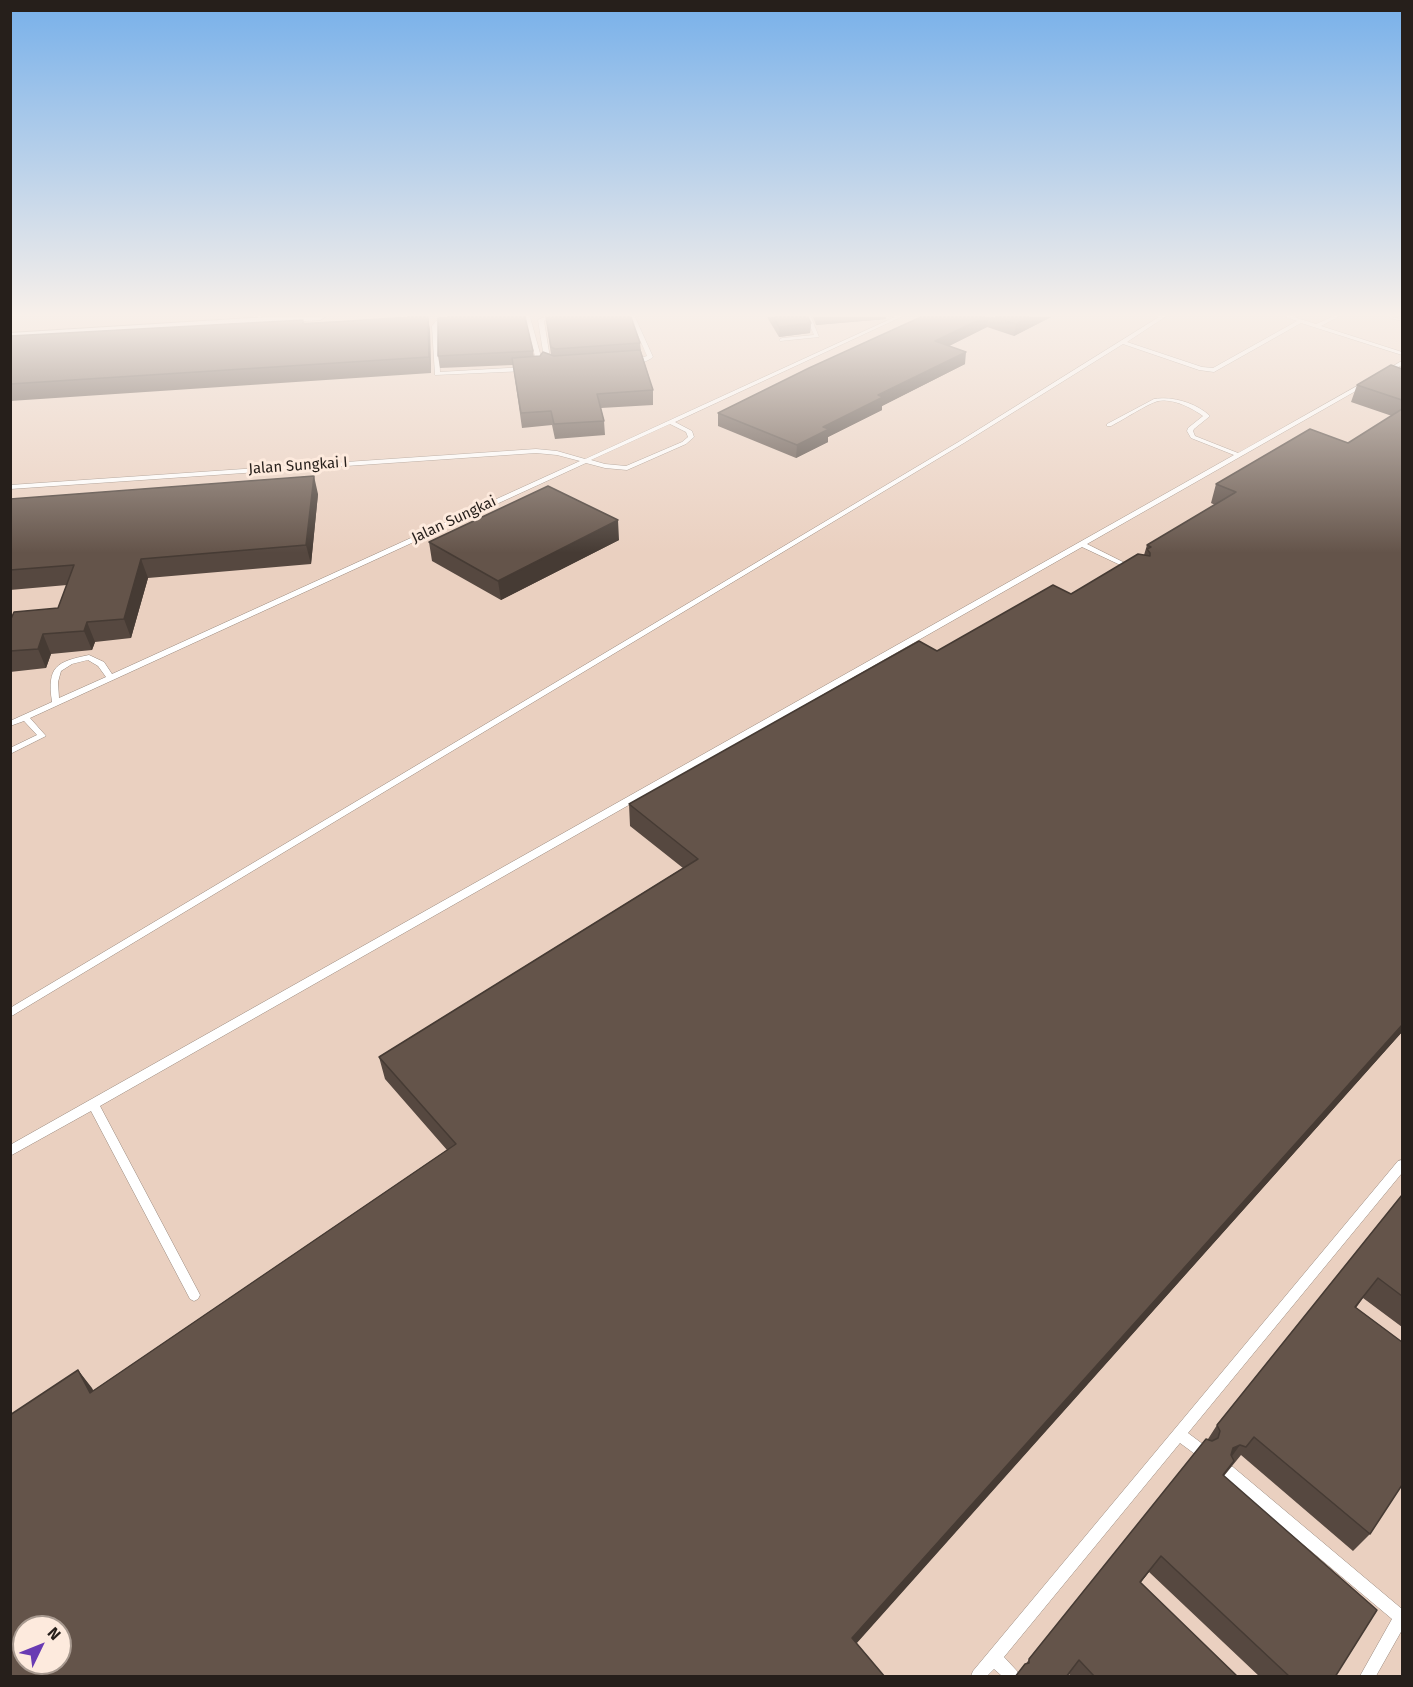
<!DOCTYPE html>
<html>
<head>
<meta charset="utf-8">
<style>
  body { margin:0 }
  #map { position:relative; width:1413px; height:1687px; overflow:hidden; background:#f0ddd0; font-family:"Fira Sans",sans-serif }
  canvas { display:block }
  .frame { position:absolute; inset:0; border:12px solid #261f1b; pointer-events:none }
  .north { position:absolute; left:12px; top:1615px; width:60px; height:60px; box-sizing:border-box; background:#fdeadd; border:2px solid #a7998f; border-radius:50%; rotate:47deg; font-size:16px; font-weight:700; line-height:24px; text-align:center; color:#261f1b }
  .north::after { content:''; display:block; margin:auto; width:21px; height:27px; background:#693bb3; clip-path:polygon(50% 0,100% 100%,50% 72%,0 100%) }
</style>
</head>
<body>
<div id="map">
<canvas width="1413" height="1687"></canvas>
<div class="frame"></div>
<div class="north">N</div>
</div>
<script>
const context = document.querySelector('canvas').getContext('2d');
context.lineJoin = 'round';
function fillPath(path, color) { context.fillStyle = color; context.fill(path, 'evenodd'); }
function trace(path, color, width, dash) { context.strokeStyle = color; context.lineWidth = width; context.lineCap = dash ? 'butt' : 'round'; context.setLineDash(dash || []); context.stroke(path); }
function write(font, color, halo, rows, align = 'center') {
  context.font = font + ' "Fira Sans",sans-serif'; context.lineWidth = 6; context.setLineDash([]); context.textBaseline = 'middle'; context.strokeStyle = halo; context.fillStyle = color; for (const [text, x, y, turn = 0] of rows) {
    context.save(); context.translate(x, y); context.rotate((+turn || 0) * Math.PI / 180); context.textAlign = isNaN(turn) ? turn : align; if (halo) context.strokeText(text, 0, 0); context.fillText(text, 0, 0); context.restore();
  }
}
const built = new Path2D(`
  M11,317H1402V1676H11ZM24,1627H60V1663H24Z`);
const service = new Path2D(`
  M525,317H530L543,364L541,368L536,367L537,364Z
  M545,317H552L544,321L551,364L548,366L545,364L538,320Z
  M630,317H635L653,357C647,362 637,365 630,361L647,356Z
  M806,317H811L819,337L780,341L779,340L782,338L814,335Z
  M895,317H901L675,422L692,431L694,437L686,444L627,470L605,468L586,463L30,718L46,736L10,754V748L37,735L24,721L10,726V721L52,702C47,666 56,662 89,655L104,662L112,674L580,461L557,455L536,453L10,489V485L536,449L557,451L585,459ZM670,424L686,432L688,437L682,442L626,466L605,464L591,460ZM88,660L98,666L106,677L59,698L58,682L61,671L72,664Z
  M1159,317H1165L1127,342L1202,367L1213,368L1297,321L1286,317H1294L1316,324L1332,317H1338L1321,326L1402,352V355L1301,323L1214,372L1199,370L1123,344L964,443L10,1017V1008L960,441Z
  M1390,317L1402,319V321L1390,318Z
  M448,319L451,321L450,322L440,323L438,326L440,372L525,367L528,369L525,371L435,375L432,326L436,321Z
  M1400,362H1402V365L1388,373L1383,372Z
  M1366,381L1369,383L1368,384L1087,544L1135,568V570H1131L1082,547L100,1106L198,1291L200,1295L198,1299L194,1301L190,1299L91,1111L10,1156V1145L1234,455L1191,438L1187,431L1188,428L1203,416C1192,408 1173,398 1158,401C1147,404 1123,420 1111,426H1107V424L1154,399C1173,396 1196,403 1210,416L1194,429L1193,431L1195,436L1238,453Z
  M1402,1160V1173L1188,1433L1204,1445L1206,1450L1204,1455L1199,1457L1180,1443L1004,1657L1017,1671L1019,1676H1002L994,1669L987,1676H971L973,1671L1398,1161Z
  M1228,1465L1233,1467L1402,1609V1630L1376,1676H1360L1392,1619L1223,1477L1221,1472L1223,1467Z`);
const minor = new Path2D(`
  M268,317H325L320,320L10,339V333Z`);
const wall = new Path2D(`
  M428,317L430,331L431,373L10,401V336Z
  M546,317L640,343L641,351L653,390V405L601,408L604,421L605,435L555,439L552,425L522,428L513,365L440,368L438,356L533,351L534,357L551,355Z
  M767,317H808L811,323L810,333L779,337Z
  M813,317H886V319L816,325Z
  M921,317H1051L1014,336L987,327L949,346L965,364L882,406V410L828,437V442L796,458L718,426V413Z
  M1402,369V1032L856,1643L10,1677L78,1370L93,1391L447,1150L385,1079L379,1057L683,868L630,826L629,804L937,651L1071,594L1144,555L1147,545L1215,505L1211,503L1216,484L1348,443L1392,416L1351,402L1357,385Z
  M318,494L311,564L148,578L131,638L95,642L92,650L51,654L46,668L10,672V621L58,608L67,585L10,590V499Z
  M619,540L501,600L432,561L429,542Z
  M1402,1195V1327L1363,1298L1356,1308L1370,1534L1353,1551L1241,1455L1224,1476L1335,1677H1260L1149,1572L1140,1583L1238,1677H1071L1069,1674L1067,1677H1015L1208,1439L1217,1425Z`);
const shadedWall = new Path2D(`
  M428,317L430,331L431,373L429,357Z
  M817,317H886V319L816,325Z
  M985,317H989L987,327L933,354L935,341Z
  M1029,317H1051L1014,336L1016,324Z
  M811,323L810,333L779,337V327Z
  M966,352L965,364L882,406V410L828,437V442L796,458L797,445L823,427L878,395Z
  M314,476L318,494L311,564L306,545Z
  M618,520L619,540L501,600L498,581Z
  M141,559L148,578L131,638L124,619Z
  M87,622L95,642L92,650L84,631Z
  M43,634L51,654L46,668L38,649Z
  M1402,1025V1032L848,1653L852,1638Z
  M78,1370L92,1388L104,1411L90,1393Z
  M1240,1445L1227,1463L1233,1448Z
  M1161,1556L1149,1572L1129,1598L1140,1582Z`);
const building = new Path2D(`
  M409,317H428L429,357L10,384V336L303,320V323L305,324Z
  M448,317H525L533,351L438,356V318Z
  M546,317H631L640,343L555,349L551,347Z
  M774,317H808L811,323L779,327Z
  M921,317H985L935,341L966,352L878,395L883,397L823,427L829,429L797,445L718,413L809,368Z
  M995,317H1029L1016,324Z
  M640,350L653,390L597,394L604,421L554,424L551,411L521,413L512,358L540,356L543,352L554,356Z
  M1391,365L1402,369V400L1357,385Z
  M1402,409V1025L852,1638L885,1677H10V1415L78,1370L90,1393L456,1144L379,1057L698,859L629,804L919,641L937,651L1053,585L1071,594L1138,554L1150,556V553L1147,549L1151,547L1147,545L1236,492L1216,484L1310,429L1348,443ZM24,1627H60V1663H24Z
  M314,476L306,545L141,559L124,619L87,622L84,631L43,634L38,649L10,651V621L14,612L58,608L74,565L10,570V499Z
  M548,486L618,520L498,581L429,542Z
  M1402,1195V1296L1378,1278L1355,1307L1402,1342V1485L1370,1534L1254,1437L1246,1447L1240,1445L1233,1448L1231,1455L1234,1461L1223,1475L1377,1610L1335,1677H1290L1161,1556L1140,1582L1238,1677H1095L1079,1660L1066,1677H1015L1025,1664L1029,1663V1659L1206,1439L1212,1441L1218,1438L1220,1431L1217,1425Z`);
const farStreetnames = [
  ["Jalan Sungkai I",298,466,-4],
  ["Jalan Sungkai",454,520,-25]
];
fillPath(built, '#ead0c0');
trace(service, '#9a897d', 1);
trace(minor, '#9a897d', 2);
fillPath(service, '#fff');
fillPath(minor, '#fff');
fillPath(wall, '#564840');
fillPath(shadedWall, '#463b34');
fillPath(building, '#64544a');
trace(building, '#463b34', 1.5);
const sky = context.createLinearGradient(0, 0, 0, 553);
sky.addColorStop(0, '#77b0ea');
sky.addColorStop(0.57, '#f8f0ea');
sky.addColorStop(1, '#f8f0ea00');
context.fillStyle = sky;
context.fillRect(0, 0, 1413, 553);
write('15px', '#261f1b', '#fdeadd', farStreetnames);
</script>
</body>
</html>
